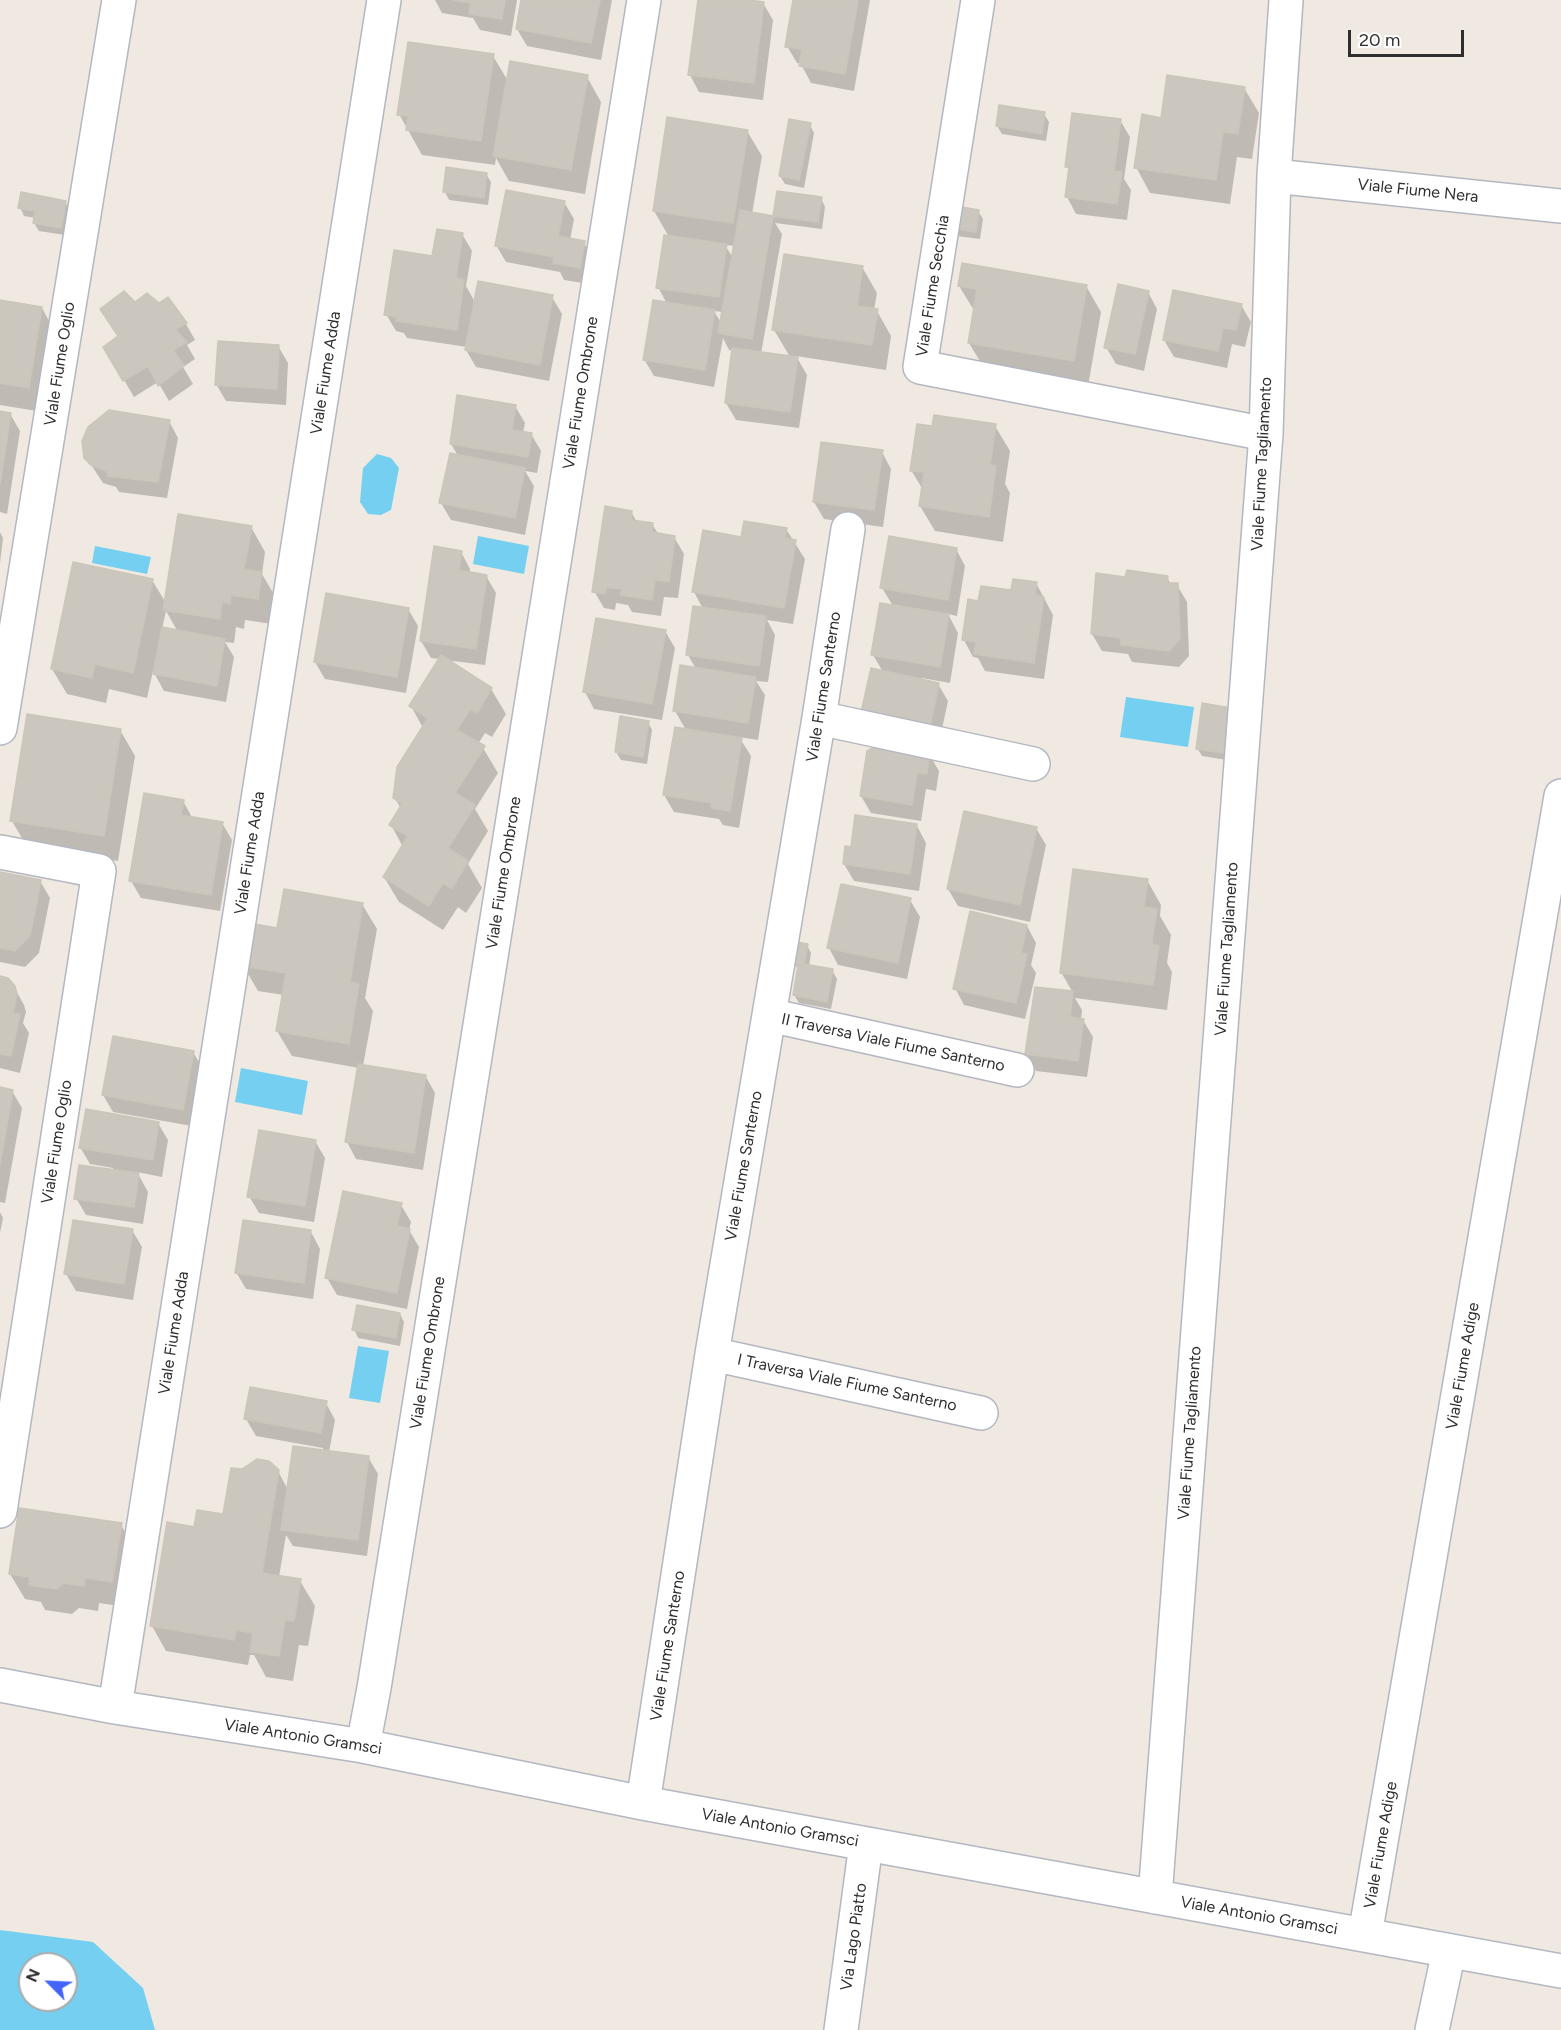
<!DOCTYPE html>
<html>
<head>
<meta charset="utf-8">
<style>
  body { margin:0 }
  #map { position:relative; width:1561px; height:2030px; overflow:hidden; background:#efe9e1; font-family:Figtree,sans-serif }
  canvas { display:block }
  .north { position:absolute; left:18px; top:1952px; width:60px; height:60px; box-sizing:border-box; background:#fff; border:2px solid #ababab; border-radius:50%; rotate:294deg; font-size:16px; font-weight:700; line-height:24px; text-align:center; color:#2e2e2e }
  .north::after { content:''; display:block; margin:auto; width:21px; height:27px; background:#4264fb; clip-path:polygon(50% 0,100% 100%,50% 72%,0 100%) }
  .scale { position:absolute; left:1348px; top:30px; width:116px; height:27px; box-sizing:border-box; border:3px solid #2e2e2e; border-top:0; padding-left:8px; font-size:18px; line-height:21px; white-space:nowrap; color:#2e2e2e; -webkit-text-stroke:4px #fff; paint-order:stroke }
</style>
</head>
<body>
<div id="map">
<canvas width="1561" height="2030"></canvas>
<div class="north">N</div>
<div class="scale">20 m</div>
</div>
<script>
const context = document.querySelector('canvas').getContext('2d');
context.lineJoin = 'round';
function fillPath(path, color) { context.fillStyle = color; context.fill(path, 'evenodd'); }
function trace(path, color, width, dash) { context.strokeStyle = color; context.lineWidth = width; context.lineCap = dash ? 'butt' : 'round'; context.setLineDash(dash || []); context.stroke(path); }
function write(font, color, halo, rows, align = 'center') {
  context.font = font + ' Figtree,sans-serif'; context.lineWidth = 5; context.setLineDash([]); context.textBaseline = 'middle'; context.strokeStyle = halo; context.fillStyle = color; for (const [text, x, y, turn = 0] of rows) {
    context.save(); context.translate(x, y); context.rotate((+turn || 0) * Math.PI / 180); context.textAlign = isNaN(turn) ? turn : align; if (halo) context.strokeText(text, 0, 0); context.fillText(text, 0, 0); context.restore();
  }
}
const water = new Path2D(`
  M377,454L391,458L399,468L391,510L381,515L368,514L360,502L363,468Z
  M478,536L529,546L524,574L473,564Z
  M95,546L151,557L147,574L92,563Z
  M1126,697L1194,707L1188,747L1120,737Z
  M241,1068L308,1081L302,1115L235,1102Z
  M358,1346L389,1351L380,1403L349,1398Z
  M0,1930L93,1942L143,1988L155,2030H0ZM30,1964H66V2000H30Z`);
const shadow = new Path2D(`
  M435,0H517L511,36L480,30L473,18L442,13Z
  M523,0H612L601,60L527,46L517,29Z
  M700,0H738L763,3L773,20L763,100L699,92L690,75Z
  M795,0H870L854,91L811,83L801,64L797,63L787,46Z
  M493,56L508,81L587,77L601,102L585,194L509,181L496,158L495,165L422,155L399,114Z
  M1244,88L1259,113L1252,159L1237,157L1230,204L1150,193L1136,167L1162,119Z
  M1044,114L1049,122L1046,141L1002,134L997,126Z
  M1120,120L1130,137L1124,179L1131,190L1127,220L1076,214L1067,197L1070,172L1067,167Z
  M810,125L814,133L804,188L785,184L780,176Z
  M747,131L762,156L752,214L774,218L778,192L821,198L825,207L822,229L775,223L782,234L761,354L790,357L774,330L862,267L877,293L874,310L877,311L891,336L886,370L796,356L807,375L799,428L736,420L726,403L734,351L729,350L723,338L714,387L654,376L644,359L667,304L658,287L669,237L654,211ZM725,245L735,246L733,258ZM714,311L723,312L721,323Z
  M486,174L491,182L488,205L449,200L445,192Z
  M65,202L70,210L65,235L39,231L34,223L35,218L24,216L20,207Z
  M564,202L574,219L570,240L584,243L594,260L589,284L564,280L560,272L506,262L496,245Z
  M978,211L983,219L980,239L957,236L953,228Z
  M462,234L472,251L466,286L475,302L552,297L562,314L549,381L476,367L466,350L467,347L407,338L404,333L396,331L386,314L434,258Z
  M959,286H1086L1101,312L1088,386L984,368L969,343L975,312Z
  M1148,292L1157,309L1144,371L1116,364L1106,347Z
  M167,299L186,324L195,340L187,345L195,359L183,367L193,384L169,401L158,382L134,397L105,348L119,337L102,310L135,304H159Z
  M0,301L42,308L56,334L43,412L0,405Z
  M1241,305L1251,322L1245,347L1232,344L1227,368L1174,357L1164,340Z
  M278,346L288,363L286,405L226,401L216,384Z
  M515,406L525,423L523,433L531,434L541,451L537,473L525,471L534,486L525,535L451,520L441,503L458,456L451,444Z
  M0,412L10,414L20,431L7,514L0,512Z
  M169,421L178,438L167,498L119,492L116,487L103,483L86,457Z
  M995,426L1010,451L1005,484L1010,493L1003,542L935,531L920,506L923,490L911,470Z
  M882,452L891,469L883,527L824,519L814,502Z
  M631,512L637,522L652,524L659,535L674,537L684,554L678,598L664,597L661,616L632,612L628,605L616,603L615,610L604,608L594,591Z
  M251,527L265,552L262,574L276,598L272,624L245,620L244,629L236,627L234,643L225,642L234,657L226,702L164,691L153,671L147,698L109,689L106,703L67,694L52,669L152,580L166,603ZM166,611L178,632L162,629Z
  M786,529L805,559L793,624L767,620L775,635L768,682L756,681L765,695L758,740L739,737L751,756L739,828L723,825L719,819L674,812L664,795L686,730L675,711L696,669L688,655L703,609L694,592L742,539Z
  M0,532L3,538L0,563Z
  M956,549L965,566L957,616L948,614L958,633L950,683L922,678V681L938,684L948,701L938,748L883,672L873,655L893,606L882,588Z
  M461,552L470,569V574L486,576L496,593L485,665L445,660L491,689L506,714L492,737L485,733L478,744L483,748L498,773L475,809L488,831L468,864L482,888L466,913L458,907L443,930L399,902L384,877L403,847L391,825L401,809L395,798L423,728L411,706L440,659L431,658L421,641Z
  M1167,577L1171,585H1177L1187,602L1189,656L1179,667L1132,662L1128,654L1102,651L1092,634L1126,579Z
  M1036,583L1053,615L1044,679L985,671L978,658L973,657L964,640L980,602Z
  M408,609L418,626L406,693L325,679L315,662Z
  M665,631L675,648L662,720L594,709L585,692Z
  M1230,709L1227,760L1202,756L1197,748Z
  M648,722L652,730L647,764L621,760L616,752Z
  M120,730L135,756L118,861L27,847L12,821Z
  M929,754L939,771L936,791L926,789L921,821L871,813L861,796Z
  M183,801L193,819L222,823L232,840L220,911L141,898L131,881Z
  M917,826L926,843L919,891L854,881L844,864Z
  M1036,828L1046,845L1030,922L958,906L948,889Z
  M0,874L40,881L50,898L39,953L25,967L0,962Z
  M1147,880L1161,905L1160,916L1171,935L1167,963L1172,972L1167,1010L1075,998L1082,1010L1081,1020H1083L1093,1037L1087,1077L1036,1071L1027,1054L1036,988L1073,993L1061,972Z
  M910,900L920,917L907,979L838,965L829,948Z
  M362,904L377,929L365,998L373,1011L363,1066L426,1077L435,1093L423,1170L356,1159L347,1142L359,1068L292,1056L277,1031L284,995L258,991L243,965L279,929Z
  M1027,926L1036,943L1031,965L1036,973L1025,1019L964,1005L955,988Z
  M807,945L811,953L809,966L832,970L837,979L831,1009L799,1003L794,995L799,971L794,963Z
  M0,978L14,987L24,1005L26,1012L23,1023L29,1033L20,1073L0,1068Z
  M193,1052L203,1069L192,1126L113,1112L103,1095Z
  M0,1089L12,1091L22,1108L5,1203L0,1202Z
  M158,1123L168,1140L162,1177L137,1172L148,1192L143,1224L86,1215L76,1198L113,1171V1168L90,1164L80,1147Z
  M315,1141L325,1158L314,1222L259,1213L249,1196Z
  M401,1205L411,1222L409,1230L419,1247L407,1309L337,1295L327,1278Z
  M0,1212L3,1218L0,1233Z
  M132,1230L142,1247L133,1300L76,1291L66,1274Z
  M311,1232L320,1249L313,1299L246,1289L236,1272Z
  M400,1314L404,1322L400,1346L358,1338L354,1329Z
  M326,1403L335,1420L329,1452L368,1457L378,1474L367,1556L293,1546L286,1535L279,1577L300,1581L315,1606L308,1646L299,1645L293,1681L266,1677L254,1655H250L248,1665L166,1651L152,1626L196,1529L224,1516L278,1471L288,1490L323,1451V1448L256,1436L246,1419Z
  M121,1525L135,1550L126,1607L99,1603L98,1611L79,1608L72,1614L45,1610L41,1602L25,1599L10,1574Z`);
const building = new Path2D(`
  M453,0H505L502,19L469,14L471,3Z
  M521,0H600L591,43L516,29Z
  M698,0H749L764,2L754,83L688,75Z
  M793,0H858L845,74L799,66L802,49L785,47Z
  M408,42L494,54L481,141L406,130L408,116L397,115Z
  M510,61L588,75L571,170L493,156Z
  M1167,75L1245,87L1238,134L1223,132L1216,180L1134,168L1142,114L1161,118Z
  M999,105L1045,112L1042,134L996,126Z
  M1072,113L1121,119L1114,171L1122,172L1117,204L1065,197L1069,167H1065Z
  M667,117L748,130L733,223L653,211Z
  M789,119L811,123L799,180L779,176Z
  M446,167L487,173L484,198L443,192Z
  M506,190L565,201L558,236L585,241L580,268L553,263L554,257L495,246Z
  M777,191L822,197L818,222L773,216Z
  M21,192L66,201L61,228L33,223L35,211L18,208Z
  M955,206L979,210L976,232L951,228Z
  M740,210L773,216L752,339L718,333Z
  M437,229L463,233L456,278L464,280L457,330L396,321L397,317L384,315L394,250L432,256Z
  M664,235L727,244L719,297L656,288Z
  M784,254L863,266L857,306L878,309L872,345L772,330Z
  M962,263L1087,285L1074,361L968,343L977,289L958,286Z
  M478,281L553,295L540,365L465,350Z
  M1118,284L1149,291L1135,354L1104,348Z
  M1173,290L1242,304L1236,330L1223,328L1218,351L1163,340Z
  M124,291L135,302L147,293L159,303L168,297L187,323L175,329L187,342L173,350L184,366L158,386L148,366L123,381L103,347L118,336L100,309Z
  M0,300L42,307L29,388L0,383Z
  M653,300L715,310L705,370L643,360Z
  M218,341L279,345L277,389L215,385Z
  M732,348L798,357L790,412L725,403Z
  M457,395L516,405L512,430L532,433L528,457L450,444Z
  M109,410L170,420L158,482L108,476L107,471L92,466L84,458L82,441L88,427Z
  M0,411L11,413L0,484Z
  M934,415L996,424L990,465L996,466L989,517L919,506L924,472L910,471L917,424L932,426Z
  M821,442L883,450L874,510L813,502Z
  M450,453L525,468L515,518L439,503Z
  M605,506L632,511L631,520L653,523L652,532L675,536L669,582L655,580L652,600L620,595L622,589L606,587L605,594L592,592Z
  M178,514L252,526L244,569L262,572L258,599L231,595L230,604L222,602L220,619L163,610Z
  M744,521L787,528L785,538L796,540L784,608L692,592L703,530L741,537Z
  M889,536L957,548L948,600L880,588Z
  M434,546L462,551L459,570L487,575L476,649L420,641Z
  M73,562L153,579L133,673L95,664L92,678L51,669Z
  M1127,570L1168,576L1167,583H1178L1180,639L1169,651L1121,645V638L1091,634L1096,573L1125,577Z
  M1013,579L1037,582L1035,595L1044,597L1034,663L974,654L976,642L962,640L968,599L978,601L981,586L1011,590Z
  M326,593L409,608L397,677L314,662Z
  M880,603L949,614L940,667L871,655Z
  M693,606L766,616L759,666L686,655Z
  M596,618L666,630L652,704L583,692Z
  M162,627L225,639L217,686L153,674Z
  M441,655L492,688L477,713L470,709L457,730L485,746L455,793L475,805L448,848L468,861L452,889L443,883L429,906L383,877L408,836L389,825L402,804L393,798L397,767L428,718L409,706Z
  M680,665L756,677L748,723L673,711Z
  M871,668L939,683L929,732L860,717Z
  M1202,703L1231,708L1223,753L1196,749Z
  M27,714L121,729L104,836L10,821Z
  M620,716L649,721L643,757L615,752Z
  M675,727L742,738L730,811L711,808L712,803L663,795Z
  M878,745L930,753L927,774L917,773L912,805L860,796L867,751Z
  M144,793L184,800L181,815L223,822L211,895L129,881Z
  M964,811L1037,827L1020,905L947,889Z
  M855,815L917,824L910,874L843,864L845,846L851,847Z
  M1073,869L1148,879L1144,907L1157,909L1152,944L1159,946L1153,985L1060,973Z
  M0,872L41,880L30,936L15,951L0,948Z
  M841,884L911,898L898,963L827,948Z
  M284,889L363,903L350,982L359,984L349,1044L276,1031L286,973L242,966L249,923L277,928Z
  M970,911L1027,925L1021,953L1027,954L1016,1003L953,989Z
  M796,942L808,944L804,964L833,969L827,1002L793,995L798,965L792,963Z
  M0,976L8,978L15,986L17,994L13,1013L20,1014L11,1056L0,1054Z
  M1035,987L1073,991L1070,1017L1084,1019L1078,1061L1025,1054Z
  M113,1036L194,1051L183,1110L102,1095Z
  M358,1064L426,1075L414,1153L345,1142Z
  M0,1087L13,1090L0,1165Z
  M86,1109L159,1122L153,1160L79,1148Z
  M259,1130L316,1140L305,1206L247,1197Z
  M79,1165L139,1173L134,1207L74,1199Z
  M343,1191L402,1203L397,1226L410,1229L397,1293L325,1278Z
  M73,1220L133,1229L124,1284L64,1274Z
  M243,1220L311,1230L304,1283L235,1273Z
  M357,1305L400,1313L396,1338L352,1330Z
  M250,1387L327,1401L321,1433L244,1419Z
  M293,1446L369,1456L358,1540L281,1530Z
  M257,1459L269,1461L279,1470L262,1573L301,1579L294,1621L285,1620L279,1656L250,1652L253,1633L236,1630L234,1640L150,1626L167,1522L194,1527L197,1510L223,1514L231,1468L242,1469Z
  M19,1508L122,1523L112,1582L85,1578L84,1586L64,1583L57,1589L29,1585L30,1577L9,1574Z`);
const street = new Path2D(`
  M978,0L920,367L1266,434
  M1274,176L1561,206
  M819,718L1033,764
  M0,728L119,0
  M0,852L99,871L0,1511
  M769,1015L1017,1070
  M712,1354L981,1413
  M0,1685L115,1707L363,1746L643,1803L1561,1971
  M115,1707L384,0
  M363,1746L374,1688L644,0
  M643,1803L712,1354L819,718L848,529
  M1155,1897L1266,434L1274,176L1286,0
  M1365,1935L1561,796
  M841,2030L866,1844
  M1432,2030L1449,1951`);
const streetNames = [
  ["Viale Fiume Nera",1418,191,6],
  ["Viale Fiume Secchia",933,286,-81],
  ["Viale Fiume Oglio",60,364,-81],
  ["Viale Fiume Adda",326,373,-81],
  ["Viale Fiume Ombrone",581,393,-81],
  ["Viale Fiume Tagliamento",1262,464,-87],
  ["Viale Fiume Santerno",824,687,-81],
  ["Viale Fiume Adda",250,853,-81],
  ["Viale Fiume Ombrone",504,873,-81],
  ["Viale Fiume Tagliamento",1227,949,-86],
  ["II Traversa Viale Fiume Santerno",893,1043,12],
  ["Viale Fiume Oglio",57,1142,-81],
  ["Viale Fiume Santerno",744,1166,-80],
  ["Viale Fiume Adda",174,1333,-81],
  ["Viale Fiume Ombrone",428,1353,-81],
  ["Viale Fiume Adige",1463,1366,-80],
  ["I Traversa Viale Fiume Santerno",847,1383,12],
  ["Viale Fiume Tagliamento",1190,1433,-86],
  ["Viale Fiume Santerno",668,1646,-81],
  ["Viale Antonio Gramsci",303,1737,9],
  ["Viale Antonio Gramsci",780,1828,10],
  ["Viale Fiume Adige",1381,1845,-80],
  ["Viale Antonio Gramsci",1259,1916,10],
  ["Via Lago Piatto",854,1937,-82]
];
fillPath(water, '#75cff0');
fillPath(shadow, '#0003');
fillPath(building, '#cbc7bf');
trace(building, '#cbc5ba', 1.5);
trace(street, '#b4b7c1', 36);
trace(street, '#fff', 33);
write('16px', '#2e2e2e', '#fff', streetNames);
</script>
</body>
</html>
